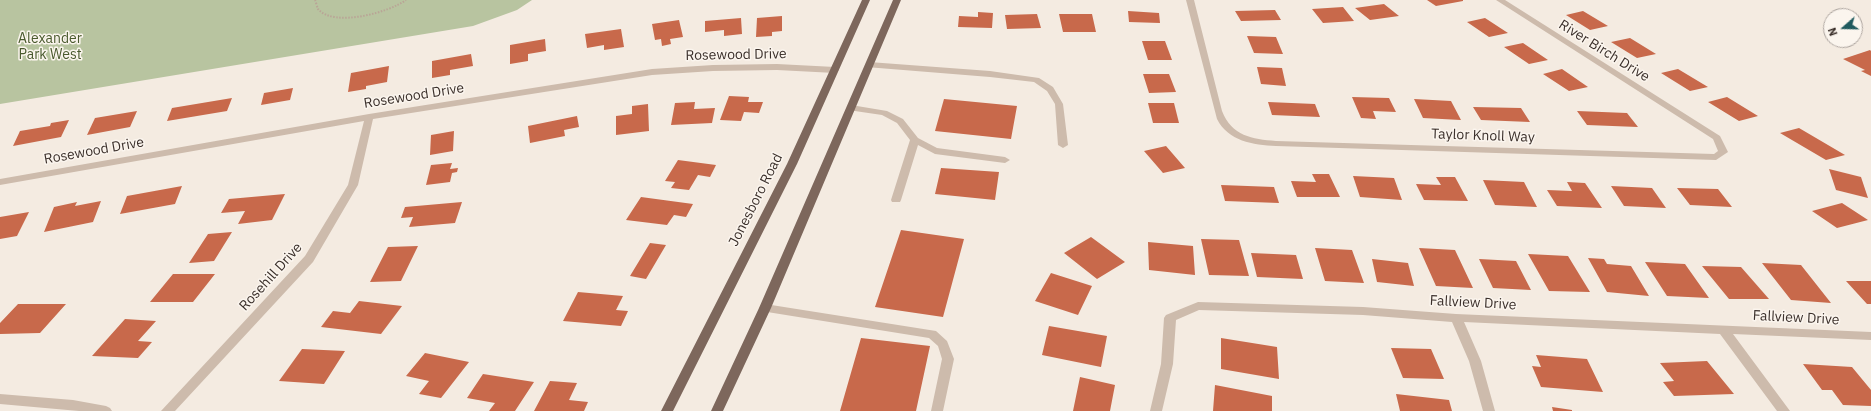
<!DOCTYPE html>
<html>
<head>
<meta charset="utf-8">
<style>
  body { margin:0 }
  #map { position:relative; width:1871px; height:411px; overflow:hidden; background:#f4ebe1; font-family:"IBM Plex Sans",sans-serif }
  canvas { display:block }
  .north { position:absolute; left:1823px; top:8px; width:40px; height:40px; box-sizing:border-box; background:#fbf5ee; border:1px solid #aea6a0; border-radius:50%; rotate:250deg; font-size:11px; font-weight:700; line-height:16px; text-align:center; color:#3b302b }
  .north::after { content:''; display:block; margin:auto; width:14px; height:18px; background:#1f5a5e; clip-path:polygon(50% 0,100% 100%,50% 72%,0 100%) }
</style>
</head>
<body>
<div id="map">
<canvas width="1871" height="411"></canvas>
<div class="north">N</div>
</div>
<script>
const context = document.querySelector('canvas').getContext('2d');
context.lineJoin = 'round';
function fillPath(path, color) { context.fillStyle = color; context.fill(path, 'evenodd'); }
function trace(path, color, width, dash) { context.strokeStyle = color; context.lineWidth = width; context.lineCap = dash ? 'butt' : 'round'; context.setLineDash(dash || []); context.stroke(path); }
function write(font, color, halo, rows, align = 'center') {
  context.font = font + ' "IBM Plex Sans",sans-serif'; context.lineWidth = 3; context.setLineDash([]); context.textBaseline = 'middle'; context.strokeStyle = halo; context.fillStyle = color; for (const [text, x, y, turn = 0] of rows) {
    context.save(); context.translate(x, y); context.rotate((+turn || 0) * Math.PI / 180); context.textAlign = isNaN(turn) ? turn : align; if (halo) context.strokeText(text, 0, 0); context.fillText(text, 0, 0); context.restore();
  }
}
const green = new Path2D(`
  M0,0H532L517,10L473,26L0,104Z`);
const building = new Path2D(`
  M1427,0H1463V1L1436,6Z
  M1384,4L1399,16L1370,20L1355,8Z
  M1343,7L1354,21L1323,23L1312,9Z
  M1275,10L1281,20L1241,21L1235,11Z
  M1128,11L1159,13L1160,23L1129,22Z
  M1583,11L1608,26L1590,30L1566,15Z
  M978,12L993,13L992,28L958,27L959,16L978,17Z
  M1037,14L1041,28L1007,29L1005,15Z
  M1059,14H1092L1096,32H1063Z
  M782,16V31L772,32V36L756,37L757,18Z
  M741,18L742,34L724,36V30L705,32V21Z
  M1485,18L1508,33L1489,37L1467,22Z
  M679,20L683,37L670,39L671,44L662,46L661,39L655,40L652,24Z
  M621,29L624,47L604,50V45L587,48L585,34Z
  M1247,36L1276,37L1283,54L1254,53Z
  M1630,38L1656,54L1637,58L1611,42Z
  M545,39L546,51L528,54V61L510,64V45Z
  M1142,41H1165L1172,60H1148Z
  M1523,43L1548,60L1529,64L1504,47Z
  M1870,50L1871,51V76L1861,71L1865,70L1843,59Z
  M471,54L473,66L450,70V75L432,78V61Z
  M389,66L387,82L366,86V89L348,92L351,73Z
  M1257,67L1282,68L1286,86L1261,84Z
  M1562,69L1588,87L1569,91L1543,74Z
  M1678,69L1708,87L1690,91L1661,73Z
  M1143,74H1169L1176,92L1149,93Z
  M293,88L290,100L261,105L264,93Z
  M729,96L749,97L748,102H763L759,113L744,112L741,121L720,120Z
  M1352,97L1389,98L1396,112L1373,111L1376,119L1361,118Z
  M1727,97L1758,116L1739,121L1708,102Z
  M232,98L227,111L167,121L172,108Z
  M944,99L1017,106L1011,139L935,131Z
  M1414,99L1451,101L1461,120L1423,118Z
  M695,102L694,109L715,108L712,123L671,125L675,103Z
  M1268,102L1315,104L1320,117L1272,115Z
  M1148,103H1174L1179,123H1153Z
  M648,104L649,131L616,135V116L632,114V106Z
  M1473,107L1521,108L1530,122L1481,120Z
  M137,111L130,127L87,135L95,118Z
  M1577,111L1627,113L1638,127L1587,125Z
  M577,116L579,127L564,130L565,136L530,143L528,126Z
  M69,120L61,137L13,146L20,131L50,126L51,123Z
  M1799,128L1845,155L1826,160L1780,133Z
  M454,131L453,151L430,155L431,135Z
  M1166,146L1185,168L1163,173L1144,151Z
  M678,160L716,165L710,177L698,175L689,190L671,188L675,182L665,181Z
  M452,163L450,169L458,168L457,172L452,173L450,182L426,185L431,165Z
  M941,168L999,172L995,200L935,194Z
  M1829,169L1861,177L1868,198L1836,190Z
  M1312,174H1329L1340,197H1297L1291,181L1316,182Z
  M1353,176L1394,178L1402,200L1360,197Z
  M1436,177H1455L1468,201L1424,200L1416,184L1441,185Z
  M1483,180L1524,182L1537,207L1495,205Z
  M1567,182L1585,183L1602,208L1557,206L1547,190L1572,191Z
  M1221,185L1274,187L1279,203L1225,201Z
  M182,186L175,204L120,214L127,196Z
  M1611,186L1652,188L1666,208L1624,206Z
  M1677,188L1718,189L1732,207L1690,205Z
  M285,194L272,220L238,224L245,211L221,213L229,199Z
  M641,197L693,204L686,217L674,215L667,225L626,220Z
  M101,201L93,222L44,232L54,207L77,202L75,206Z
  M462,202L455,223L409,227L413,217L401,218L405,207Z
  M1842,203L1868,220L1837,228L1812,211Z
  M29,212L17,236L0,239V217Z
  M901,230L964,239L943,317L875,307Z
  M232,232L214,261L189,263L208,234Z
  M1091,237L1125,262L1097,279L1064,253Z
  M1201,239L1239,240L1249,276L1209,275Z
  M1148,242L1193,246L1195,275L1149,270Z
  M650,243L666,245L646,279L630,276Z
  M418,246L401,281L370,282L388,247Z
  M1315,248L1352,250L1364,283L1325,281Z
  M1419,248L1455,250L1473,288L1436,286Z
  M1251,253L1296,255L1303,279L1257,277Z
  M1528,254L1568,256L1590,292L1549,291Z
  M1588,258L1604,259L1607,264L1631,266L1649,296L1607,292Z
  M1372,259L1408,263L1414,286L1377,282Z
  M1479,259L1516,261L1531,290L1493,288Z
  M1645,262L1685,264L1709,298L1667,296Z
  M1762,263L1801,265L1831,303L1791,300Z
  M1702,266L1741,267L1769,299H1729Z
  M1051,273L1092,286L1078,315L1035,301Z
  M173,274H215L193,302H150Z
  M1846,281H1871V304H1867Z
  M578,292L623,296L616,310L628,311L621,326L563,321Z
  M359,301L402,306L381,334L321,327L333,311L350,313Z
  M18,304H66L40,333L0,334V323Z
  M125,319L156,321L138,341L152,342L138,358L92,356Z
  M1049,326L1107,336L1101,367L1042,355Z
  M861,338L930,346L916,411H840Z
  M1221,338L1277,347L1279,379L1221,369Z
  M1391,348L1431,349L1444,379L1403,378Z
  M302,349L345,351L324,384L279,381Z
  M425,353L469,362L441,398L419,394L429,381L406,376Z
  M1536,355L1587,359L1603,392L1541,387L1532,366L1541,367Z
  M1707,361L1734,394L1674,396L1663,382L1674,381L1660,363Z
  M1803,364L1852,367L1871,390V406L1843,405L1832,390H1822Z
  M483,374L534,382L515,411H489L495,403L467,398Z
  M1080,377L1115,385L1110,411H1073Z
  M550,381L577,383L569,400L588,402L584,411H534Z
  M1215,385L1272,396V411H1213Z
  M1396,394L1449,400L1452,411H1400Z
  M1552,407L1572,410V411H1553Z`);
const path = new Path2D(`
  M315,0C316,2 317,7 318,9C334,28 390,12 406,0`);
const minor = new Path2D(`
  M1186,0H1194L1222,111C1232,136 1252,139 1276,141L1714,154L1718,151L1713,139L1496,0H1505L1720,136L1728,152L1716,160L1276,146C1253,145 1228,141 1217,119Z
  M869,62L990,71L1039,78L1053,87L1063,104L1068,145L1063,148L1058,145L1055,104L1047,91L1034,82L990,77L866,67V63Z
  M777,64L835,67L839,70L835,73L777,70L713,71L652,75L373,119L358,185L313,262L175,411H161L305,256L348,185L364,121L0,185V179L369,114L652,69L713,65Z
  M851,105L887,111L903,119L918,138L937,148L1005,157L1010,160L1005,163L935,154L918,145L901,200L900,202H892L891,200L910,140L897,123L882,115L848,110L847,108L848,106Z
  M1198,302L1363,307L1456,314L1871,332V340L1733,334L1790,411H1777L1720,334L1464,322L1481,361L1495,411H1483L1469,361L1452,322L1363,315L1199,310L1176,320L1173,364L1162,411H1150L1161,364L1164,318L1166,315Z
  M765,304L936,331L947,341L954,359L943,411H931L942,359L938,346L929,338L761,311L759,308L761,305Z
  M0,394L73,400L106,406L110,408L112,411H79L0,404Z`);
const major = new Path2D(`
  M862,0H870L797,164L673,411H661L787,164Z
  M893,0H901L771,308L723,411H711L759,308Z`);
const parkNames = [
  ["Alexander",50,39],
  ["Park West",50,55]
];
const streetNames = [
  ["River Birch Drive",1604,51,32],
  ["Rosewood Drive",736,55,-1],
  ["Rosewood Drive",414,96,-9],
  ["Taylor Knoll Way",1483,136,2],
  ["Rosewood Drive",94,151,-10],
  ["Jonesboro Road",756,200,-63],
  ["Rosehill Drive",271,277,-48],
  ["Fallview Drive",1473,303,3],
  ["Fallview Drive",1796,318,3]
];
fillPath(green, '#b8c4a0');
fillPath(building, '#c8694b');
trace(path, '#b9a596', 2, [1.5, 1.5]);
fillPath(minor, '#cdbbac');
fillPath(major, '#7d675c');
write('14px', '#4a5a2e', '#fbf5ee', parkNames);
write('14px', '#3b302b', '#fbf5ee', streetNames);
</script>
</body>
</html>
